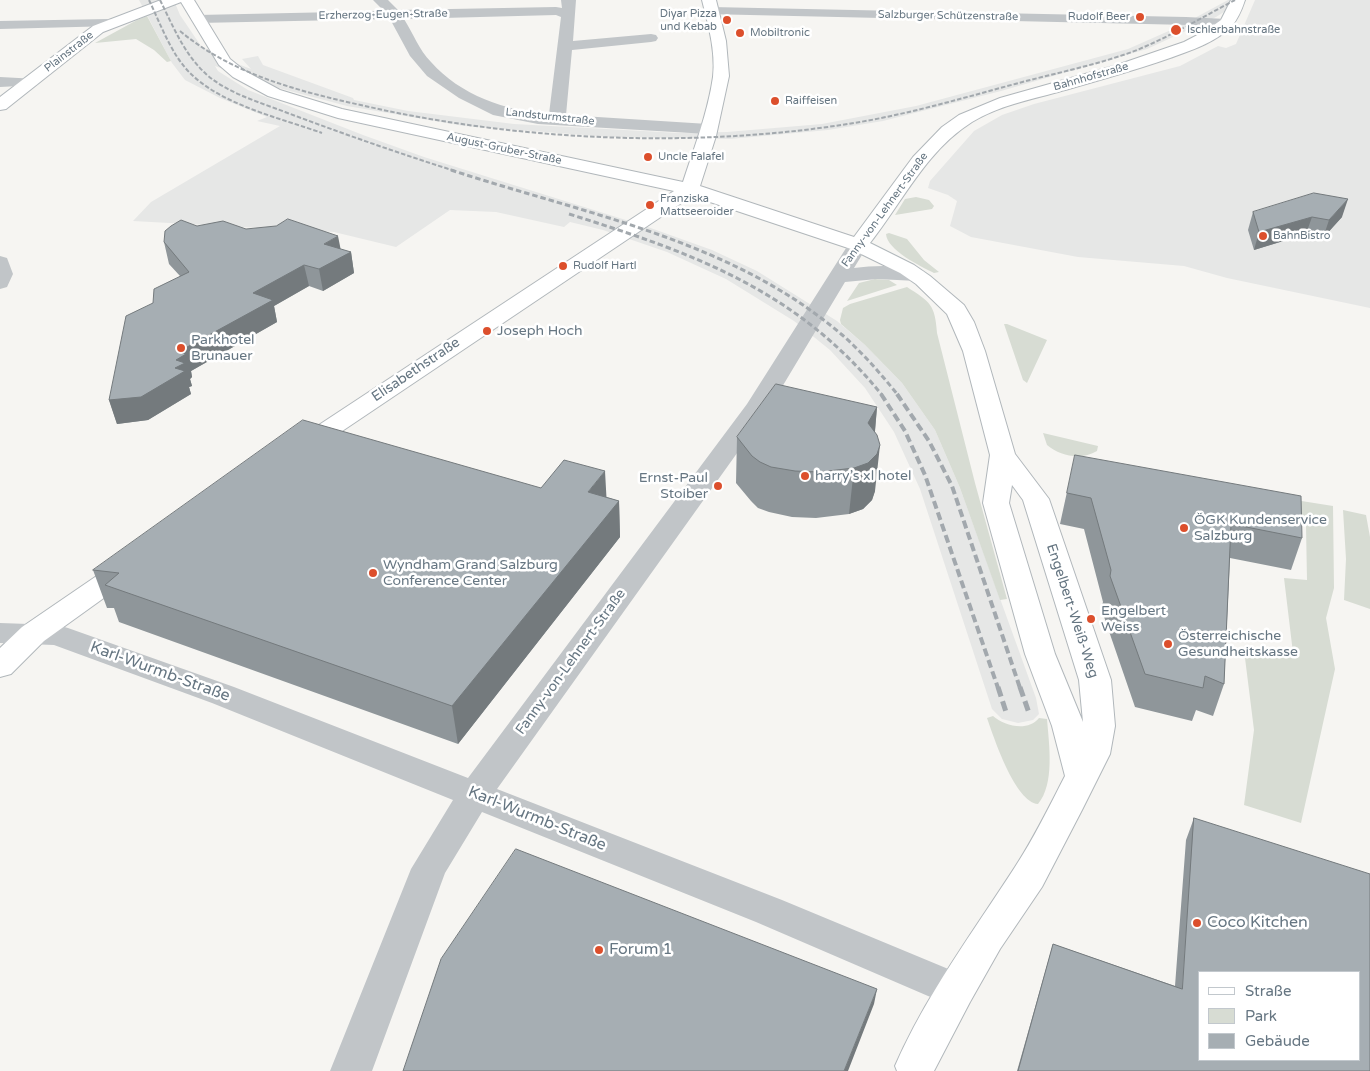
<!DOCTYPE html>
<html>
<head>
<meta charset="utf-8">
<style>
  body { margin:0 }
  #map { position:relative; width:1370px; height:1071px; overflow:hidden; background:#f6f5f2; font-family:"Varela Round",sans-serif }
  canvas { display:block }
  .legend { position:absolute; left:1198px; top:971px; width:162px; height:90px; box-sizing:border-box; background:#fff; border:1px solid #c2c8cd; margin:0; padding:6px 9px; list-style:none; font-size:15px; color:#667682 }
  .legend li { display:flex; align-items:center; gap:10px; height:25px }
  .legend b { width:25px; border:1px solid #c2c8cd }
</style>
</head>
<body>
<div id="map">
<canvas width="1370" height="1071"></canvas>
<ul class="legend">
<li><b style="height:6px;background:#fff"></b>Straße</li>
<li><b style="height:14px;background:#d7dcd3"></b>Park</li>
<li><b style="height:14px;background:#a6aeb3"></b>Gebäude</li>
</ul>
</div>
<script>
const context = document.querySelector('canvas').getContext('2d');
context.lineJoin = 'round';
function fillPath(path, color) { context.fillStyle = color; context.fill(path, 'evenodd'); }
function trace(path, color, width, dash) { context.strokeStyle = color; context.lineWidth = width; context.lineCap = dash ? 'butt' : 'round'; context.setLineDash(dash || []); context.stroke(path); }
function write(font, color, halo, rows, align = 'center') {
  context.font = font + ' "Varela Round",sans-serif'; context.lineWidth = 5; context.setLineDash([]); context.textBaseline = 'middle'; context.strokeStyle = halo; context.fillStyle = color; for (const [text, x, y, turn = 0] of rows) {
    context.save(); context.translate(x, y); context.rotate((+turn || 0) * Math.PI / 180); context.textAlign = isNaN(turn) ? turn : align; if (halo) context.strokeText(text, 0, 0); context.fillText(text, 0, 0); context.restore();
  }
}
const built = new Path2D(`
  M139,0H170L175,3L180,15L201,46L230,61L251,69L242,59L258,56L263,65L353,98L354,100L408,111L514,124L680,133L727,132L822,124L916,106L1128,49L1180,26L1228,0H1243L1216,17L1147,49L1001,91L883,121L828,130L730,139L611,137L464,126L347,106L271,86L215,66L218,71L248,90L363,135L424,157L645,226L712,250L757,271L837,321L865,345L902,383L935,430L960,488L1036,698L1039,714L1033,720L1018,723L1002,719L992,709L920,489L894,432L865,388L830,350L794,321L726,279L667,252L603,230L570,222L564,227L496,212L450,210L396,247L334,232L133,221L151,202L280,126L257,121L267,117L220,98L185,80L172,63Z
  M1255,0H1370V308L1227,278L1184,266L1078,257L971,237L950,226L957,201L948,195L928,188L930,181L974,131L1002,115L1034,104L1180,66L1218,46L1226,48L1236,44Z`);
const green = new Path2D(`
  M147,16L171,61L167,62L154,50L136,39L95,43L137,20Z
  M916,197L929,200L934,206L932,209L895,215L905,199Z
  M889,233L907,239L924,260L939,272L934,273C920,266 887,250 886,234Z
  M875,279L889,280L897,285L847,301L859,283Z
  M907,287C930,302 935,304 937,333L975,483L1007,599L1000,600L960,488L935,430L902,383L865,345L841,324L840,320L843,308L850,304Z
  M1004,324H1007L1047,340L1027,383L1023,380Z
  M1043,433L1098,446L1097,451C1082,460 1061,457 1047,445Z
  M1289,499L1333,506L1334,588L1326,618L1335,669L1301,823L1244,805L1254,730L1245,658L1293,653L1284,578L1307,580L1306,526L1286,522Z
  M1343,510L1366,515L1370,537V609L1344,600L1346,559Z
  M993,716C1004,726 1028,732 1039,718L1047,719C1049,744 1055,784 1038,804C1015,802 994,738 987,718Z`);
const street = new Path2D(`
  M373,0H388L398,10L556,7L562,8L561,0H576L573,41L651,34L656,35L658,38L656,41L651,42L572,50L566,115L708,124L714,125L717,129L714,133L708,134L538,124L493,115L459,98L427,76L410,56L390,19L198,23L193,22L191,19L193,16L198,15L384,11ZM556,15L561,17L549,114C506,111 460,95 431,62C419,50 413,33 404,19Z
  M711,7L1186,17L1226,19L1231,20L1233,23L1231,26L1226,27L1189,25L706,14L704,11L706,8Z
  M109,19L114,20L116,23L114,26L0,29V21Z
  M0,77L37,79L39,82L37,85L0,87Z
  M858,239L865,241L868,245L854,268C877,265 902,265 924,271L927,275L924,279L917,281L877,279L845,282L770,407L497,789L782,900L970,978L976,990L970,1002L956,1007L942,1002L756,922L482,812L445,873L372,1071H330L411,869L453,800L212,703L54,645L0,643V623L57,625L68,628L234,687L468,778L747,404L848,245L851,241Z
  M0,256L7,258L13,274L7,287L0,289Z`);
const secondary = new Path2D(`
  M161,0H194L230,59L245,71L280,90L342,109L683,182C694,148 708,112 713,77C716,51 708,24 702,0H716L726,41L729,76L716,136L700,186L854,237L913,157L942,127L959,115L1000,98L1117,65L1184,42L1207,30L1221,20L1231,0H1245C1242,9 1238,19 1231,27C1214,43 1192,50 1170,58C1133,71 1096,81 1058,92C1029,100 998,106 972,122C926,151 903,201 870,243L914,265L930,276L964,305L974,322L985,351L1015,454L1049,499L1111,680L1115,726L1110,754L1082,810L1042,887L1000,949L970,1002L934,1071H897L895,1066C926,995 973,932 1015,867C1034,838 1049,807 1065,776L1052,726L1025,654L983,503L990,455L963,351L947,314L916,284L900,273L851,249L692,196L308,454L299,457L290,454L286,449L290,444L674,191L338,118L268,96L233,77L219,65L181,2L103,32L6,109L0,110V97L93,26ZM1012,485L1023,500L1079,680L1083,722L1055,654L1009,503Z
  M130,557L140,560L144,566L140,572L44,641L11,674L0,677V648L22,627L120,560Z`);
const railFar3 = new Path2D(`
  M149,0C161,25 171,54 190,73C222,105 280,118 322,133
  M160,0C173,26 184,54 206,74C227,93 259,102 285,112C341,133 398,153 455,171
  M180,31C238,79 311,94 383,110C535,142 706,148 860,122C912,113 963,98 1015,84C1055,73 1098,65 1137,50C1171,36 1203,17 1235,0`);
const railFar2 = new Path2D(`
  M451,170C585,214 731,240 841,334C862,352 880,373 898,395
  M569,214C693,253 797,290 882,395`);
const railFar1 = new Path2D(`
  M881,394L905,431L925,475L998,688
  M897,394L929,441L952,486L1020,688`);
const rail = new Path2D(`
  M998,687L1006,712
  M1020,687L1029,713`);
const wall = new Path2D(`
  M1253,212L1342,217L1323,238L1306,234L1254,250L1248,230Z
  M197,226L246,229L351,252L354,273L323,291L309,286L274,306L277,322L191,371L192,377L190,379L192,386L189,387L191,394L148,420L117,424L109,400L153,303L180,276L169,264L164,242Z
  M877,407L875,432V491L872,500L863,509L849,514L816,518L792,517L769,512L758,508L751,501L736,483L737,437Z
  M1075,455L1302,538L1291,570L1230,558L1224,684L1213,716L1196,710L1192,721L1135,707L1101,608L1103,602L1084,529L1060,524Z
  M541,488L606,497L619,501L620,537L458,744L119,622L114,608H107L93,570Z
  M1194,818L1370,1071H1017L1053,944L1175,986L1186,840Z`);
const shadedWall = new Path2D(`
  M1348,199L1342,217L1323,238L1329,220Z
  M1312,217L1306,234L1254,250L1259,232Z
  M338,236L342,256L351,252L354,273L323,291L319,269L324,244Z
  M304,265L309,286L274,306L277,322L191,371L192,377L190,379L192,386L189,387L191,394L148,420L117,424L109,400L175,368L178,352L253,293Z
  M877,407L873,452L880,445L875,491L872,500L863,509L849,514L854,468L868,423Z
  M605,471L607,507L588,492Z
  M619,501L620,537L458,744L452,706Z
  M877,989L874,1004L848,1071H844Z`);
const building = new Path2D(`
  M1314,193L1348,199L1329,220L1312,217L1259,232L1253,212Z
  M288,219L338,236L324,244L351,252L319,269L304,265L253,293L273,300L178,352L186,354L176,360L185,363L175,368L185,371L141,397L109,400L126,316L153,303L154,289L189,272L164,242L165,231L171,226L181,220L197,226L223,221L246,229L276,226Z
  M776,384L877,407L868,423L877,435L880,445L877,454L868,463L854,468L819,472L795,471L771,467L760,462L752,456L737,437Z
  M303,420L541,488L564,460L605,471L588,492L619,501L452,706L105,585L119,573L93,570Z
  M1075,455L1301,496L1302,538L1231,524L1224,684L1205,676L1203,688L1145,674L1110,576L1111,570L1091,498L1067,493Z
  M1194,818L1370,874V1071H1018L1053,944L1182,989ZM1199,972H1359V1060H1199Z
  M516,849L877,989L844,1071H403L441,959Z`);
const markers = [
  [1140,17,5,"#dc4f2c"],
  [727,20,5,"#dc4f2c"],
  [1176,30,6,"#dc4f2c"],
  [740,33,5,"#dc4f2c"],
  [775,101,5,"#dc4f2c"],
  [648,157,5,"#dc4f2c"],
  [650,205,5,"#dc4f2c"],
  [1263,236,5,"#dc4f2c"],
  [563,266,5,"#dc4f2c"],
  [487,331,5,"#dc4f2c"],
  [181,348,5,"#dc4f2c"],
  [805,476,5,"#dc4f2c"],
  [718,486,5,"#dc4f2c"],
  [1184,528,5,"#dc4f2c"],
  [373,573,5,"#dc4f2c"],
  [1091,619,5,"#dc4f2c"],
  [1168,644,5,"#dc4f2c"],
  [1197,923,5,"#dc4f2c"],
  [599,950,5,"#dc4f2c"]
];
const farPoinames = [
  ["Diyar Pizza",717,14,"right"],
  ["und Kebab",717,27,"right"],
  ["Rudolf Beer",1130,17,"right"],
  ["Ischlerbahnstraße",1187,30],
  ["Mobiltronic",750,33],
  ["Raiffeisen",785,101],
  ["Uncle Falafel",658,157],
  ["Franziska",660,199],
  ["Mattseeroider",660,212],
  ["BahnBistro",1273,236],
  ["Rudolf Hartl",573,266]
];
const farStreetnames = [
  ["Erzherzog-Eugen-Straße",383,15,-1],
  ["Salzburger Schützenstraße",948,16,1],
  ["Plainstraße",69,52,-38],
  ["Bahnhofstraße",1091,77,-16],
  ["Landsturmstraße",550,117,6],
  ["August-Gruber-Straße",504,149,12],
  ["Fanny-von-Lehnert-Straße",885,210,-54]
];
const poiNames = [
  ["Joseph Hoch",497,331],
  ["Parkhotel",191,340],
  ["Brunauer",191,356],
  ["harry’s xl hotel",815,476],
  ["Ernst-Paul",708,478,"right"],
  ["Stoiber",708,494,"right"],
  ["ÖGK Kundenservice",1194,520],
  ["Salzburg",1194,536],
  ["Wyndham Grand Salzburg",383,565],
  ["Conference Center",383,581],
  ["Engelbert",1101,611],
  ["Weiss",1101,627],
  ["Österreichische",1178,636],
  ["Gesundheitskasse",1178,652]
];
const streetNames = [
  ["Elisabethstraße",416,370,-34],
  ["Engelbert-Weiß-Weg",1072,611,72],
  ["Fanny-von-Lehnert-Straße",571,662,-54]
];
const nearStreetnames = [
  ["Karl-Wurmb-Straße",160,672,20],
  ["Karl-Wurmb-Straße",537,819,22]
];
const nearPoinames = [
  ["Coco Kitchen",1207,923],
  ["Forum 1",609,950]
];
fillPath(built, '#e6e7e6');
fillPath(green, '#d7dcd3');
trace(secondary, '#b1b7bb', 2);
fillPath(street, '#c1c5c8');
fillPath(secondary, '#fff');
trace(railFar3, '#a2a8ad', 2, [4.5, 2]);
trace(railFar2, '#a2a8ad', 3, [5.5, 3]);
trace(railFar1, '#a2a8ad', 4, [8, 4]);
trace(rail, '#a2a8ad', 5, [10, 5]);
fillPath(wall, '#8f969a');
fillPath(shadedWall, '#747a7d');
fillPath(building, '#a6aeb3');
trace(building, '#747a7d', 1);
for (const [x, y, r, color] of markers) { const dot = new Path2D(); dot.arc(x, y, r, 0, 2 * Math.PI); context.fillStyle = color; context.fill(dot); trace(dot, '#fff', 2); }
write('11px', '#667682', '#fff', farPoinames, 'left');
write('11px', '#667682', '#fff', farStreetnames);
write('14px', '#667682', '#fff', poiNames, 'left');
write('14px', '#667682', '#fff', streetNames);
write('16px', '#667682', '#fff', nearStreetnames);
write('16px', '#667682', '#fff', nearPoinames, 'left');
</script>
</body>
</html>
